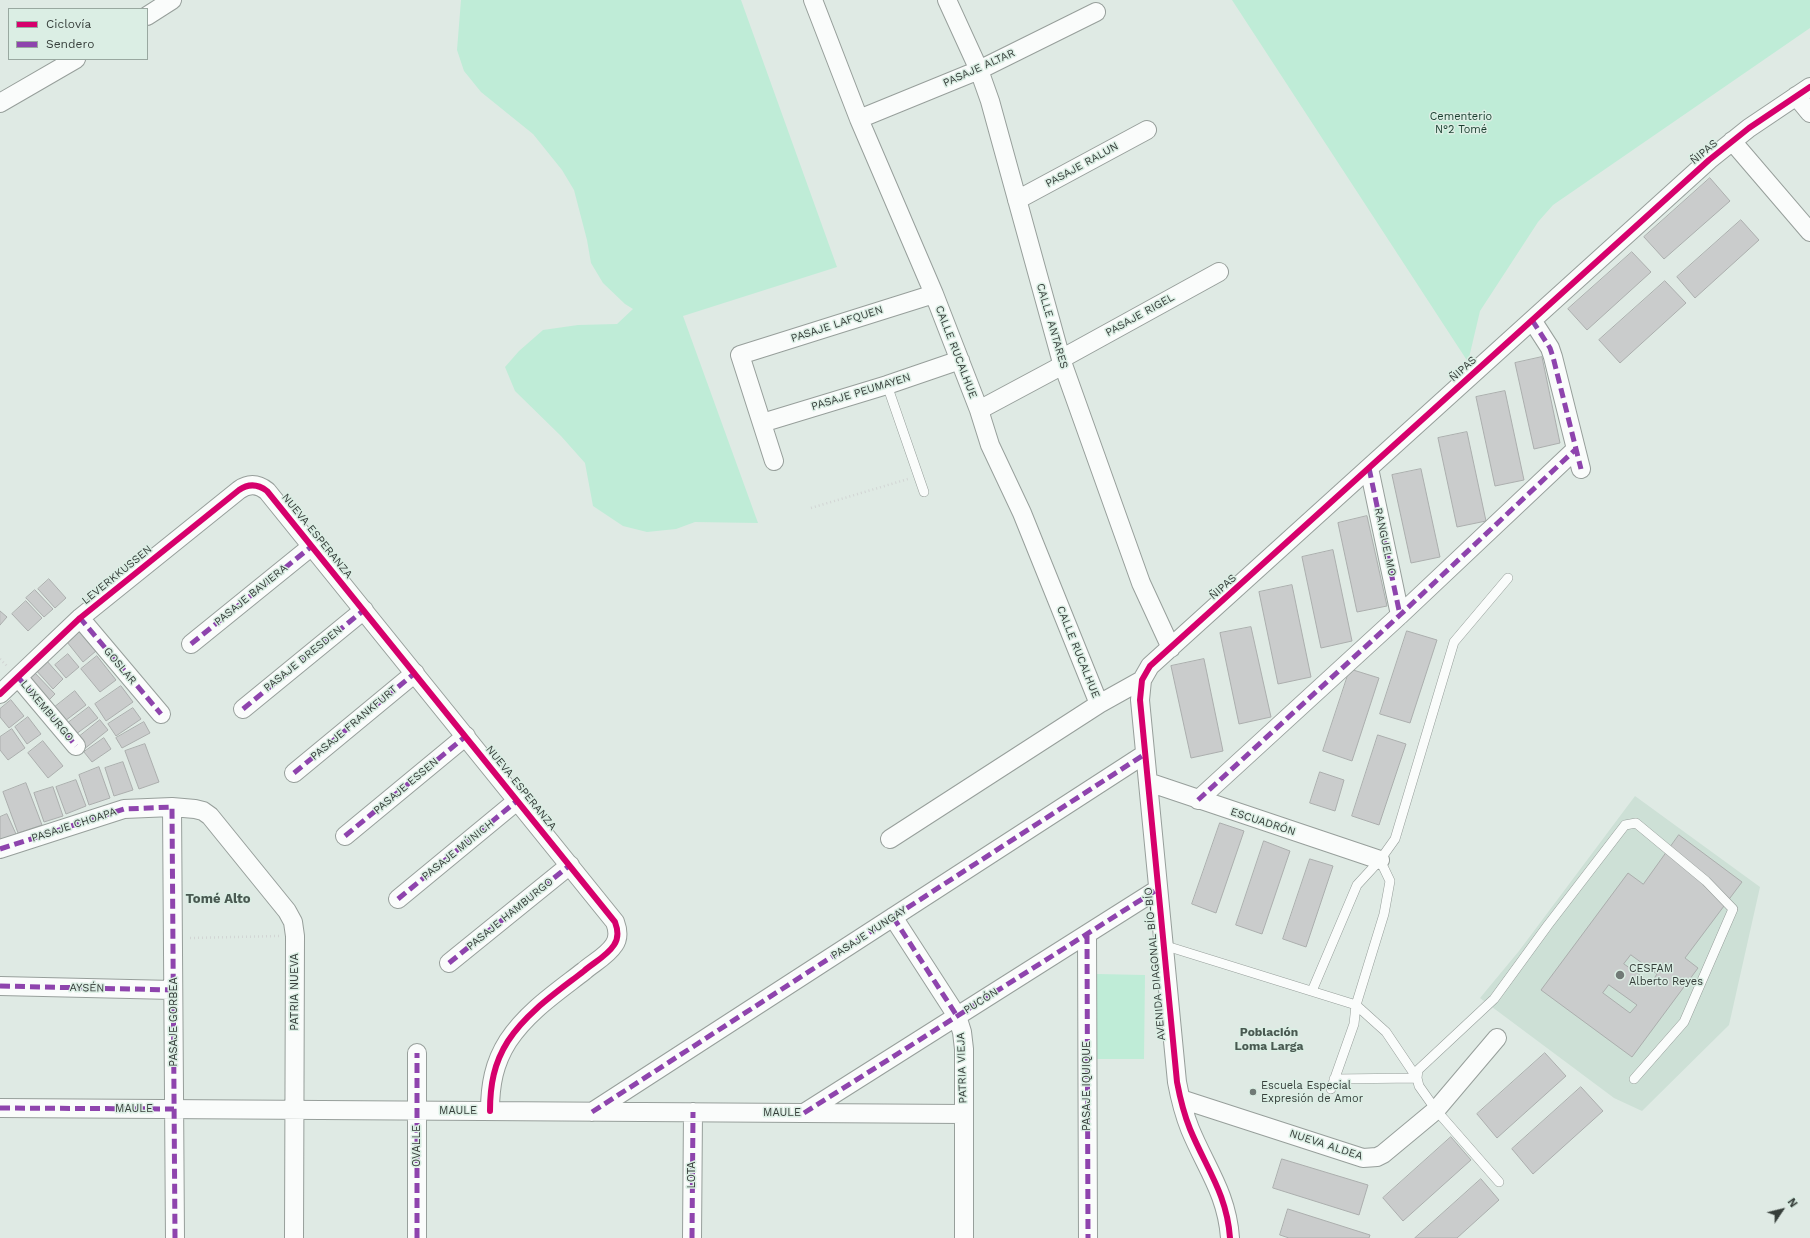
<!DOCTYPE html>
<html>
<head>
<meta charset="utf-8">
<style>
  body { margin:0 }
  #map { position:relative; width:1810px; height:1238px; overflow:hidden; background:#dfeae4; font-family:"Work Sans",sans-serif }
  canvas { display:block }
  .legend { position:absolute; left:8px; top:8px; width:140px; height:52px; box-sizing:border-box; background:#dbeee4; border:1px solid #99a8a0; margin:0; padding:5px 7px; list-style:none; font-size:12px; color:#363e3a }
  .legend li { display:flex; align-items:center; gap:8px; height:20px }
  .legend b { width:20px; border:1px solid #99a8a0 }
  .north { position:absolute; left:1762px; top:1190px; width:40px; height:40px; -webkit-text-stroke:3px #dbeee4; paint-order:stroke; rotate:55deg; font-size:11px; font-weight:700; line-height:16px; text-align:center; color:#363e3a }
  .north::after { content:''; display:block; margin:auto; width:14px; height:18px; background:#363e3a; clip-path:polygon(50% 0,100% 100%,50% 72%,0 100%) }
</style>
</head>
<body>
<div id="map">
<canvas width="1810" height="1238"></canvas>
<ul class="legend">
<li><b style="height:5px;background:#d6006c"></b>Ciclovía</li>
<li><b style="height:5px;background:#8e44ad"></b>Sendero</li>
</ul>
<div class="north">N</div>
</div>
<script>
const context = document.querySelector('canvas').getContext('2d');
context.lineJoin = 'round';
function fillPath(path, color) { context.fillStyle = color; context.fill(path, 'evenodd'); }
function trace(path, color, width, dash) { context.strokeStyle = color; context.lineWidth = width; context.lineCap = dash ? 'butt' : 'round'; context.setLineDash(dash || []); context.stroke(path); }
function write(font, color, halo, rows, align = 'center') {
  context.font = font + ' "Work Sans",sans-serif'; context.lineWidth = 3; context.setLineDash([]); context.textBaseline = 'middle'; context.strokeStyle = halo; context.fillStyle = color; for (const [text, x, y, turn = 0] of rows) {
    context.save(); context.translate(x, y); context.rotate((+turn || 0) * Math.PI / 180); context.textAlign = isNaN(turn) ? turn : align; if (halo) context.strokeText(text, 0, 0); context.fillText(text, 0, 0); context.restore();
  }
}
const built = new Path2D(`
  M1635,796L1760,887L1729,1025L1642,1111L1614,1098L1480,998L1519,951Z`);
const green = new Path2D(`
  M461,0H741L837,267L683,316L758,523L695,522L676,529L647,532L623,526L593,506L585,463L561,436L515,391L505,367L519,351L543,330L578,325L617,324L633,309L625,304L603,283L591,263L587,240L574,190L562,170L533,134L481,92L464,71L457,50Z
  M1232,0H1810V28L1553,205L1538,222L1480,311L1468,362Z
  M1097,974L1145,975L1144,1059H1097Z`);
const building = new Path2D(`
  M1710,178L1730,201L1664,259L1644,237Z
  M1741,220L1759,240L1695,298L1677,277Z
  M1632,252L1651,272L1587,330L1568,309Z
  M1665,281L1686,303L1620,363L1599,340Z
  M1542,357L1560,443L1534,449L1515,363Z
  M1505,391L1524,480L1495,486L1476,397Z
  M1467,432L1486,521L1457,527L1438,438Z
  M1421,469L1440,557L1411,563L1392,475Z
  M1367,516L1387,606L1357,612L1338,523Z
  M1333,550L1352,641L1321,648L1302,557Z
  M49,579L66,598L55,608L38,589Z
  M1292,585L1311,677L1278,684L1259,592Z
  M35,590L53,609L44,617L26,598Z
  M26,601L42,618L28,631L12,614Z
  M0,611L7,617L0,625Z
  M1251,627L1271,717L1239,724L1220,633Z
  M81,631L96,651L83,662L67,642Z
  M1407,631L1437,640L1410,723L1380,714Z
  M68,654L79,667L66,678L55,665Z
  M97,656L116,680L100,692L81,669Z
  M1204,659L1223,751L1191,758L1171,666Z
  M46,660L63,679L53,689L35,669Z
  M1350,669L1379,678L1352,761L1323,751Z
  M34,672L55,694L46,703L25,680Z
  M121,686L133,702L106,721L95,704Z
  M75,691L86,705L61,724L51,710Z
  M11,700L24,716L9,728L0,717V709Z
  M89,707L98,718L72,737L64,726Z
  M133,708L141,719L116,736L108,724Z
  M28,717L41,734L27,744L15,727Z
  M100,720L108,730L83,750L75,740Z
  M144,722L150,733L122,748L116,738Z
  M12,729L25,748L8,760L0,750V737Z
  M1378,735L1406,744L1379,825L1352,816Z
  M104,738L111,749L92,762L84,752Z
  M43,741L63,766L48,778L28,753Z
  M145,744L159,782L139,789L125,751Z
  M123,762L133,790L114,796L105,768Z
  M99,767L110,798L89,805L79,775Z
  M1320,772L1344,780L1335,811L1310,803Z
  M76,780L86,806L66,814L56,787Z
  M26,783L42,825L18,833L3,792Z
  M53,787L63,816L44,822L34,793Z
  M7,814L16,834L0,841V817Z
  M1220,823L1244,831L1216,913L1192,904Z
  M1679,835L1742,882L1685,958L1698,968L1632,1057L1541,990L1628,873L1643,884ZM1631,955L1657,974L1651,983L1624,964ZM1609,985L1637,1005L1630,1013L1603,993Z
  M1264,841L1290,851L1262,934L1236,925Z
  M1310,859L1333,866L1306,947L1283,939Z
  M1545,1053L1566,1076L1497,1138L1477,1114Z
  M1581,1087L1603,1111L1533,1174L1512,1149Z
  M1451,1137L1471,1160L1403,1221L1383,1198Z
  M1282,1159L1368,1185L1359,1215L1273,1188Z
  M1481,1179L1499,1200L1457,1238H1415Z
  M1288,1209L1370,1235L1369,1238H1289L1280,1235Z`);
const path = new Path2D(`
  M811,508L908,479
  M0,659L7,666
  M190,938L279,936`);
const lane = new Path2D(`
  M887,385L924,492
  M1380,860L1390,881L1384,914L1356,1005L1386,1032L1417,1078
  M1163,945L1356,1005L1354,1024L1331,1089
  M1312,991L1357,885L1380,860L1395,839L1454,642L1508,578
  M1334,1079L1417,1078
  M1499,1182L1436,1110L1419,1086L1417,1078L1418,1070L1494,999L1548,925L1625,825L1636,823L1706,881L1733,909L1684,1022L1634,1079`);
const street = new Path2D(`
  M813,0L859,119L934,294L979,410L990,445L1022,513L1099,704
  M947,0L979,70L990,101L1061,359L1141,583L1171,648
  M147,16L172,0
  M1796,96L1810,113
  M0,103L76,59
  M859,119L979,70L1096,12
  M1732,141L1810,232
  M1017,200L1147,130
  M1532,320L1550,348L1553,357L1581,469
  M1061,359L1219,272
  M979,410L1063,365
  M762,423L887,385L960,360
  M774,461L740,355L934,294
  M1369,468L1400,615
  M80,618L161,714
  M191,644L312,546
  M18,677L76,746
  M0,694L80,618L239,490C249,483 258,484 267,491L615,922C618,930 619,938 614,945C607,956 593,963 584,971C557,992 527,1012 508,1041C494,1063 490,1085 490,1111
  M243,709L364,610
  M294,773L415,673
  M1148,782L1380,860
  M1198,800L1400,615L1576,449
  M172,807L175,1238
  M345,836L466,736
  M890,839L1099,704L1142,680
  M0,849L124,809L172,807L195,809L203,811L210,816L287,911L293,922L295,936L294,1238
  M398,899L518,800
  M893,917L957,1016L962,1032L964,1049V1238
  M1087,934L1088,1238
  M449,963L570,865
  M0,986L173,990
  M1181,1099L1363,1158L1377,1157L1383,1154L1436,1110L1497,1038
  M0,1108L964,1114
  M592,1112L1145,754
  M804,1113L1158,889
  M417,1238V1053
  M692,1238L693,1112
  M1230,1238C1227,1194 1206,1168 1190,1129C1184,1114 1180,1098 1177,1082L1140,700L1142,680L1150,666L1709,160L1749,128L1810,87`);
const quiet = new Path2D(`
  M1532,320L1550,348L1553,357L1581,469
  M1369,468L1400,615
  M79,619L80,618L161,714
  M191,644L312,546
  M18,677L76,746
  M243,709L364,610
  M294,773L415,673
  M1198,800L1400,615L1576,449
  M345,836L466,736
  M0,849L124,809L172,807L175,1238
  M398,899L518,800
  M893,917L957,1016
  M1087,934L1088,1238
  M449,963L570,865
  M0,986L173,990
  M0,1108L174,1109
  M592,1112L1145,754
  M804,1113L1158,889
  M417,1238V1053
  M692,1238L693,1112`);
const cycleway = new Path2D(`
  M0,694L80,618L239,490C249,483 258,484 267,491L615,922C618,930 619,938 614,945C607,956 593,963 584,971C557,992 527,1012 508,1041C494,1063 490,1085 490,1111
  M1230,1238C1227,1194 1206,1168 1190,1129C1184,1114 1180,1098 1177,1082L1140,700L1142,680L1150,666L1709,160L1749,128L1810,87`);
const markers = [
  [1620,975,5,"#717a76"],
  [1253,1092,4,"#717a76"]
];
const streetNames = [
  ["PASAJE ALTAR",979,68,-24],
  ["ÑIPAS",1704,152,-40],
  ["PASAJE RALUN",1082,165,-29],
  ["PASAJE RIGEL",1140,315,-29],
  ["PASAJE LAFQUEN",837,324,-18],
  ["CALLE ANTARES",1052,326,74],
  ["CALLE RUCALHUE",956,352,69],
  ["ÑIPAS",1463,369,-42],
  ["PASAJE PEUMAYEN",861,392,-17],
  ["NUEVA ESPERANZA",317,536,51],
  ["RANGUELMO",1385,542,78],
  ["LEVERKKUSSEN",117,575,-39],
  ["ÑIPAS",1223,587,-42],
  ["PASAJE BAVIERA",251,595,-39],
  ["CALLE RUCALHUE",1078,652,68],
  ["PASAJE DRESDEN",303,659,-39],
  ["GOSLAR",120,666,50],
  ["LUXEMBURGO",47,711,50],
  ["PASAJE FRANKFURT",354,723,-40],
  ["PASAJE ESSEN",406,786,-40],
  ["NUEVA ESPERANZA",521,788,51],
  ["ESCUADRÓN",1263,822,18],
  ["PASAJE CHOAPA",74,825,-18],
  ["PASAJE MÚNICH",458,850,-39],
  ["PASAJE HAMBURGO",510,914,-39],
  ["PASAJE YUNGAY",869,933,-33],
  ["AVENIDA DIAGONAL BÍO-BÍO",1155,964,-95],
  ["AYSÉN",87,988,1],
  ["PATRIA NUEVA",295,992,-90],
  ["PUCÓN",981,1001,-32],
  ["PASAJE GORBEA",174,1022,-90],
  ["PATRIA VIEJA",962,1068,-92],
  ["PASAJE IQUIQUE",1087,1086,-90],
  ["MAULE",134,1109],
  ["MAULE",458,1111],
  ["MAULE",782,1113],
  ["NUEVA ALDEA",1326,1145,18],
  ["OVALLE",417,1146,-90],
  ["LOTA",692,1175,-90]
];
const parkNames = [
  ["Cementerio",1461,117],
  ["N°2 Tomé",1461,130]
];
const poiNames = [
  ["CESFAM",1629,969],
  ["Alberto Reyes",1629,982],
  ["Escuela Especial",1261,1086],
  ["Expresión de Amor",1261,1099]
];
const neighbourhoodNames = [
  ["Población",1269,1032],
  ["Loma Larga",1269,1046]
];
const quarterNames = [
  ["Tomé Alto",218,899]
];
fillPath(built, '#cde0d6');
fillPath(green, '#bfecd7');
fillPath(building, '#cacccc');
trace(building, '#abaead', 1);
trace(lane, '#979f9b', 10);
trace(street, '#979f9b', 20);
trace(path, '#d2d5d4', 2.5, [1, 3]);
trace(lane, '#fafcfb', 9);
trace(street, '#fafcfb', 18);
trace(quiet, '#8e44ad', 5, [10, 5]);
trace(cycleway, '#d6006c', 6);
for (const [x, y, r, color] of markers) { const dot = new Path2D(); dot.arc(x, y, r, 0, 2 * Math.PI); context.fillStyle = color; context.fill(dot); trace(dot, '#dbeee4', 1.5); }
write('11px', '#363e3a', '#dbeee4', streetNames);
write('11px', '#183c2d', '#dbeee4', parkNames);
write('11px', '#363e3a', '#dbeee4', poiNames, 'left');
write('bold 12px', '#495951', '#dbeee4', neighbourhoodNames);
write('bold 13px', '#495951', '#dbeee4', quarterNames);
</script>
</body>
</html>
